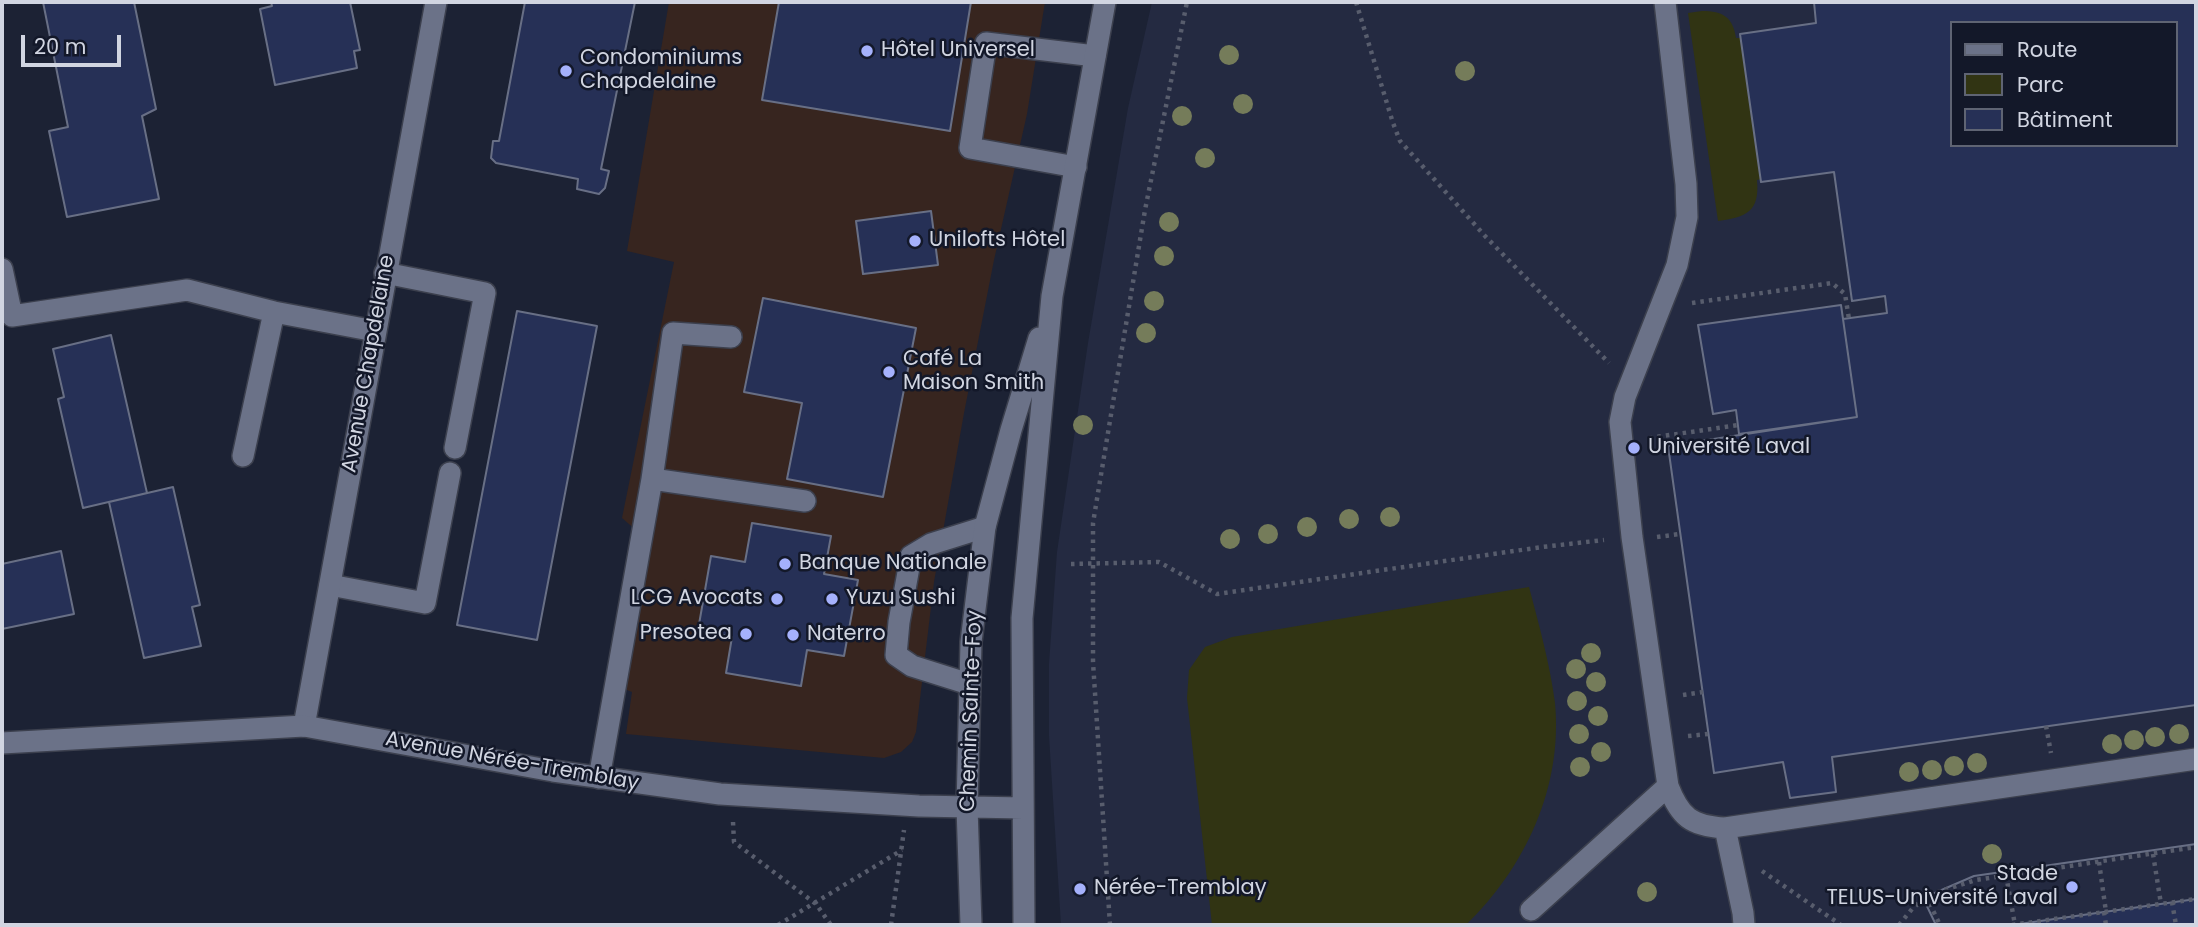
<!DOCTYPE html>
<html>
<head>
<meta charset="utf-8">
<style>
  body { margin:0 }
  #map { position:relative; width:2198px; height:927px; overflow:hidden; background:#1c2234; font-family:Poppins,sans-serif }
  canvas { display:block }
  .frame { position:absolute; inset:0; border:4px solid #d1d5e1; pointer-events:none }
  .legend { position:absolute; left:1950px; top:21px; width:228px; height:126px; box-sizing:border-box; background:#131829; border:2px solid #5f6473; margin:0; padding:9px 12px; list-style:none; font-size:21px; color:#d1d5e1 }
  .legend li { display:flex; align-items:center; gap:14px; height:35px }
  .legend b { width:35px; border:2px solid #5f6473 }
  .scale { position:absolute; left:21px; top:35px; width:100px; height:32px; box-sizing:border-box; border:4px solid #d1d5e1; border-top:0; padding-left:9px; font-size:21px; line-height:24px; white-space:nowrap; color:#d1d5e1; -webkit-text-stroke:5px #131829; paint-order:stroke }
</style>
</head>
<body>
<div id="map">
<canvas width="2198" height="927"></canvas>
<div class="frame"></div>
<ul class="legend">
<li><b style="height:9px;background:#6b7288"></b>Route</li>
<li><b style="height:19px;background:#313413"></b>Parc</li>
<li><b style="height:19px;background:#263056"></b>Bâtiment</li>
</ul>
<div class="scale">20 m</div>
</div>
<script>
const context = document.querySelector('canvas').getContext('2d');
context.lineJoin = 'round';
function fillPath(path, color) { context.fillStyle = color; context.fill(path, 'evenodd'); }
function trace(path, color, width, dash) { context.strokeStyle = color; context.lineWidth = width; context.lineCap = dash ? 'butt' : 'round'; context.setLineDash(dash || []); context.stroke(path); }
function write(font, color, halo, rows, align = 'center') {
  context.font = font + ' Poppins,sans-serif'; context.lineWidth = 5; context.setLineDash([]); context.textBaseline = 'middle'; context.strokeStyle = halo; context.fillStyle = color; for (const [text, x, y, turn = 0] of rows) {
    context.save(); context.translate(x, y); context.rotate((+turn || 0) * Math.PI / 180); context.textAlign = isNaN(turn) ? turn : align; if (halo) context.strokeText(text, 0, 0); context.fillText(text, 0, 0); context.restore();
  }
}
const commercial = new Path2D(`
  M669,2H1045L1027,114L994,260L964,413L934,582L916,732L912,742L901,752L884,758L626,734L632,692L610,683L637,531L622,518L674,262L627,251Z`);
const built = new Path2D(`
  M1152,2H2196V925H1061L1049,736V664L1057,552L1088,343L1128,108ZM1951,23H2175V145H1951Z`);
const green = new Path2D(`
  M1702,11C1723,11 1733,17 1736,38H1741L1761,179L1757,180C1760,212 1746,217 1718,221L1688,13Z
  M1529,587C1539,625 1550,664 1555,703C1563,787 1525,868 1466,925H1212L1187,698L1189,670L1205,647L1232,637Z`);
const building = new Path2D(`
  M43,2H134L156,109L142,116L159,199L67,217L49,131L68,127Z
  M271,2H350L360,50L354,51L357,68L275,85L260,9L272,6Z
  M525,2H635L601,169L609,171L605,188L599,194L577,189L578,179L496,163L491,158L493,141H499Z
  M779,2H971L950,131L762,100Z
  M1814,2H2196V705L1832,757L1836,792L1790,798L1783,762L1714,773L1668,446L1857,417L1843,319L1887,313L1885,296L1852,301L1834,172L1761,182L1740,34L1816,23ZM1951,23H2175V145H1951Z
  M931,211L938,265L863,274L856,221Z
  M763,298L916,328L883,497L787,479L802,403L744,392Z
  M1841,305L1857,417L1739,434L1736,410L1713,414L1698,325Z
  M517,311L597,326L537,640L457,625Z
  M111,335L147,493L83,508L58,399L64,397L53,349Z
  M173,487L200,605L192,607L201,646L144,658L109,502Z
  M752,523L831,536L824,574L858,580L844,656L807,650L801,686L726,673L732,637L698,630L711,556L745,562Z
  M61,551L74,614L2,629V564Z
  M2196,844V899L2012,925H1936L1923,898L1974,876Z
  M2196,844V925H1936L1923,898L1974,876Z`);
const path = new Path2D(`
  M1356,2L1393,123L1400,141L1485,236L1609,363
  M1692,303L1832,283L1845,294L1849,319
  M1649,438L1739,425
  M1657,537L1680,534
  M1071,564L1159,562L1217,594L1542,547L1604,540
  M1683,695L1703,692
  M2046,726L2051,753
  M1688,736L1708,734
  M733,822L734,842L816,904L831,925
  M2153,854L2161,904
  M2099,862L2106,912
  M1762,871L1841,925
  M2006,875L2015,925
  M1926,896L1940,925
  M2172,902L2176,925
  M2104,912L2106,925
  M778,925L902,850
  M891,925L904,830
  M1110,925L1093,662V523L1145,210L1187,2
  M1899,925L1912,909L1928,895L1976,880L2196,847
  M2012,925L2196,899`);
const lane = new Path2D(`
  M1665,2L1686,184L1687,217L1677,265L1625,397L1620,422L1632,537L1668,786C1680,817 1691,826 1725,828L1743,913L1744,925
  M1076,167L970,148L986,43L1095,56
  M2,269L12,316L187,290L274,312L375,331
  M385,273L485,293L455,448
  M243,456L274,312
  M652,479L805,501
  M330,585L425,603L450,473
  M969,684L912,666L896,655L899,622L911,556L931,544L985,527
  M599,778L652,479L673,333L731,337
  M1725,828L2196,759
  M1531,910L1668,786`);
const street = new Path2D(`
  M304,726L436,2`);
const secondary = new Path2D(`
  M2,743L304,726L553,771L720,794L919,806L1023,808
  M971,925L967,807L971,642L985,527L1011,430L1039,338
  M1024,925L1022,618L1052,296L1105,2`);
const trees = [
  [1229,55],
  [1465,71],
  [1243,104],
  [1182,116],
  [1205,158],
  [1169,222],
  [1164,256],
  [1154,301],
  [1146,333],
  [1083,425],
  [1390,517],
  [1349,519],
  [1307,527],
  [1268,534],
  [1230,539],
  [1591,653],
  [1576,669],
  [1596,682],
  [1577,701],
  [1598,716],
  [1579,734],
  [2179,734],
  [2155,737],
  [2134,740],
  [2112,744],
  [1601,752],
  [1977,763],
  [1954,766],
  [1580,767],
  [1932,770],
  [1909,772],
  [1992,854],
  [1647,892]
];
const markers = [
  [867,51,7,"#a5b1fc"],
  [566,71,7,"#a5b1fc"],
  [915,241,7,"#a5b1fc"],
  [889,372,7,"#a5b1fc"],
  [1634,448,7,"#a5b1fc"],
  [785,564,7,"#a5b1fc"],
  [777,599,7,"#a5b1fc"],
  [832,599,7,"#a5b1fc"],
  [746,634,7,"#a5b1fc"],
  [793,635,7,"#a5b1fc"],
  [2072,887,7,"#a5b1fc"],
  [1080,889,7,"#a5b1fc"]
];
const poiNames = [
  ["Hôtel Universel",881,51],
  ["Condominiums",580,59],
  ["Chapdelaine",580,83],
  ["Unilofts Hôtel",929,241],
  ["Café La",903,360],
  ["Maison Smith",903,384],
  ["Université Laval",1648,448],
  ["Banque Nationale",799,564],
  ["LCG Avocats",763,599,"right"],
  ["Yuzu Sushi",846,599],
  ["Presotea",732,634,"right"],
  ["Naterro",807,635],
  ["Stade",2058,875,"right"],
  ["TELUS-Université Laval",2058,899,"right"],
  ["Nérée-Tremblay",1094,889]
];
const streetNames = [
  ["Avenue Chapdelaine",369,364,-80],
  ["Chemin Sainte-Foy",972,711,-88],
  ["Avenue Nérée-Tremblay",512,762,10]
];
fillPath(commercial, '#37251f');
fillPath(built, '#242a41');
fillPath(green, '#313413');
fillPath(building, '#263056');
trace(building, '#686f85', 2);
trace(lane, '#3c404e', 24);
trace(street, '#3c404e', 24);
trace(secondary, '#3c404e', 24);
trace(path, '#585d6d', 4.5, [3.5, 5]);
trace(lane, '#6b7288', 21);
trace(street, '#6b7288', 21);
trace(secondary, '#6b7288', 21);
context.fillStyle = '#757c5a';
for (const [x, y] of trees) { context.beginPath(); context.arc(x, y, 10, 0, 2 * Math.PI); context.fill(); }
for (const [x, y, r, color] of markers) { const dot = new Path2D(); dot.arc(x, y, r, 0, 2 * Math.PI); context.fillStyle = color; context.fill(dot); trace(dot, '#131829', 2.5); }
write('21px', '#d1d5e1', '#131829', poiNames, 'left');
write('21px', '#d1d5e1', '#131829', streetNames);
</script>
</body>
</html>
